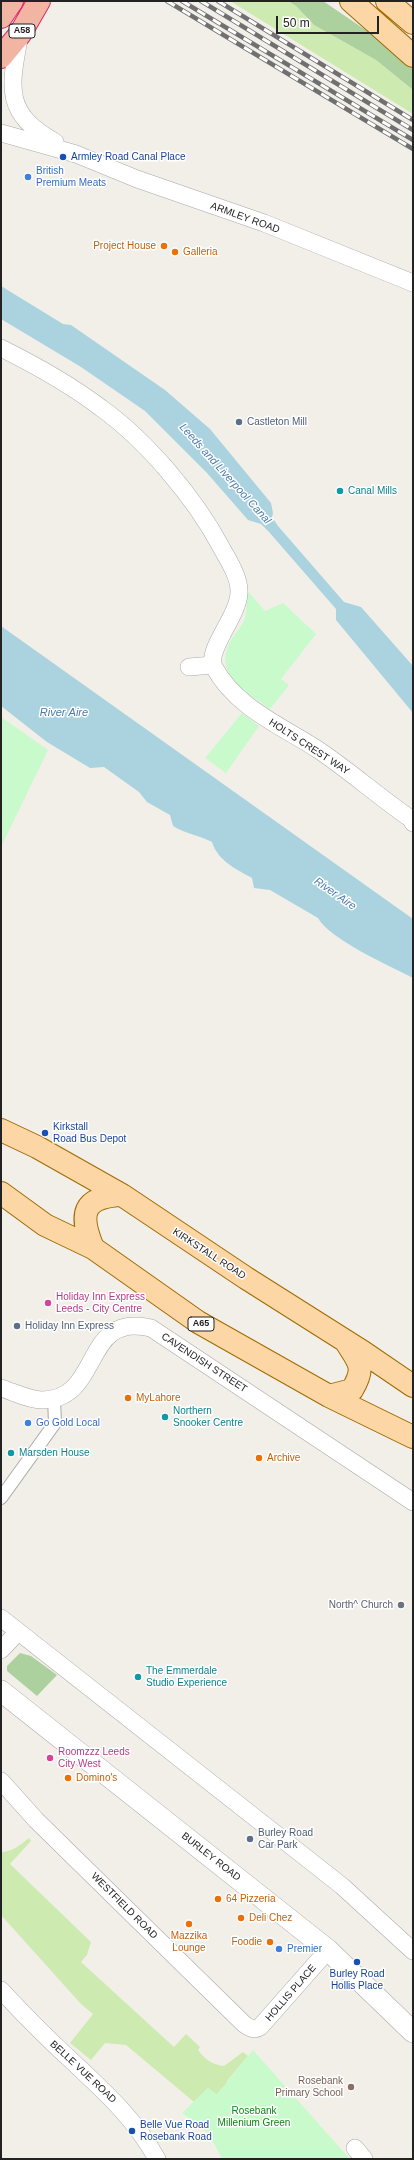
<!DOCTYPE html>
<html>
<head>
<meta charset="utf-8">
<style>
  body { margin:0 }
  #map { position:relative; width:414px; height:2160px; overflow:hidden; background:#f2efe9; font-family:Arial,sans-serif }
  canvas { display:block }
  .frame { position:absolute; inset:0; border:2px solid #222; pointer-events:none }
  .scale { position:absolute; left:276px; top:16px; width:103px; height:18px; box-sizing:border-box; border:2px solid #222; border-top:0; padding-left:5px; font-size:12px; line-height:14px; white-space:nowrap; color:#222; -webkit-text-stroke:3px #fff; paint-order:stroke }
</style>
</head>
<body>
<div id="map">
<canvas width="414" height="2160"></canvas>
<div class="frame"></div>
<div class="scale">50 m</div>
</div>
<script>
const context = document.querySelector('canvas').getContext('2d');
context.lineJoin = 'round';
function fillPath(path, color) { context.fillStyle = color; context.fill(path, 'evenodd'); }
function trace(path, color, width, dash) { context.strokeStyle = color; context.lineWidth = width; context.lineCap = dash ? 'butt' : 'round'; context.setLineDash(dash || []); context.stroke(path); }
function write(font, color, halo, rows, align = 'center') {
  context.font = font + ' Arial,sans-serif'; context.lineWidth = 3; context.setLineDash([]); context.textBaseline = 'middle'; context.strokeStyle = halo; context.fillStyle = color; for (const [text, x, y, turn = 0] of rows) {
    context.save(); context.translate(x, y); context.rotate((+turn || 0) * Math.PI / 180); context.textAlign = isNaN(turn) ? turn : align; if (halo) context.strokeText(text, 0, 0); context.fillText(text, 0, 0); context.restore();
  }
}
const grass = new Path2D(`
  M230,1H288L296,6L314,25L376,60L413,90V114Z
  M29,1838L31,1841L10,1864L91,1942L87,1955L81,1962L174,2047L186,2034L200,2047L198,2050C206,2060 211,2064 224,2066L243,2052L248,2056L227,2081L231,2112L208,2088L194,2102L126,2045L105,2043L91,2060L70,2043L93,2014L81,2004L1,1915V1852C12,1852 20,1845 29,1838Z`);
const forest = new Path2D(`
  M288,1H323L376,37L413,67V90L376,60L314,25L296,6Z
  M20,1653L31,1656L57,1675L37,1696L7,1671V1666Z`);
const park = new Path2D(`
  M247,590L265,611L283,603L316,634L281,679L289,685L270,709C248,693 214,676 229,644C233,635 242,627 245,618C247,610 246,599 247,590Z
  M242,713L259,726L226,773L205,758Z
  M1,717L48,750L1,847Z
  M253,2050L341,2149L350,2159H222L209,2134L182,2113L208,2088L217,2094Z`);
const water = new Path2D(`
  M1,286L63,324L71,325L165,390L210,429L271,503L273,513L272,517L278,526L344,602L361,607L413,666V713L336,620V609L269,532L261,524L248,520L207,473L145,411L81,367L1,319Z
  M1,626L413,919V978C390,966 329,939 318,918L270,890L254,888L252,878C236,869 218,861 212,842C199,835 186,834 173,826L170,815L147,802L139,792L104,767L90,768L47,742L1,706Z`);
const pedestrian = new Path2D(`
  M1,1498L55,1423L54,1399`);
const minor = new Path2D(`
  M20,34C10,87 3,113 55,142
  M1,133L76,154L137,179L264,223L413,283
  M1,348C35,365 71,385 101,408C146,440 195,498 221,547C228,560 239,576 239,591C240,615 205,650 214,667C236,708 282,726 320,751C351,772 379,797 411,819L413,823
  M189,667L213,665
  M1,1388C14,1392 29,1400 42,1400C103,1400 81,1311 151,1328L413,1502
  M1,1618L342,1886L413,1951
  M1,1650L18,1632
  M1,1781L36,1820L244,2024C250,2028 254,2031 260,2027L328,1950
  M1,1990C24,2015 48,2039 73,2062C105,2092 136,2120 157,2159
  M355,2148L364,2159`);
const tertiary = new Path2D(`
  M1,1691L328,1950L413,2032`);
const primary = new Path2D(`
  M351,1L413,56
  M387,1L413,23
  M1,1130L37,1147L122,1195L246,1278L363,1352L413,1386
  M1,1193L45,1225L93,1248L198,1322L329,1396L413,1437
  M93,1248C79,1214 82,1197 122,1195
  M329,1396L352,1390C366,1367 359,1363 346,1342`);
const trunk = new Path2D(`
  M1,17L12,1
  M1,57L20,34L39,1`);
const rail = new Path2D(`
  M167,1L413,149
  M182,1L413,140
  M201,1L413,130
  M218,1L413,120`);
const markers = [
  [63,157,4,"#1a4fb4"],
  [28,177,4,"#3f7fe0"],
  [164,246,4,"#e8710a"],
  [175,252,4,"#e8710a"],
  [239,422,4,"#5c6f8a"],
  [340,491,4,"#0f9aa8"],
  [45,1133,4,"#1a4fb4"],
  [48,1303,4,"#d1479c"],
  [17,1326,4,"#5c6f8a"],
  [128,1398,4,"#e8710a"],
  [165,1417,4,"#0f9aa8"],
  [28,1423,4,"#3f7fe0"],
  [11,1453,4,"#0f9aa8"],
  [259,1458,4,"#e8710a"],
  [401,1605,4,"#6b7280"],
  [138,1677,4,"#0f9aa8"],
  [50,1758,4,"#d1479c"],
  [68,1778,4,"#e8710a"],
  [250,1839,4,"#5c6f8a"],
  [218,1899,4,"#e8710a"],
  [241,1918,4,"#e8710a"],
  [189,1924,4,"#e8710a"],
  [270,1942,4,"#e8710a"],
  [279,1949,4,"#3f7fe0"],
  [357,1962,4,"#1a4fb4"],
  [351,2087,4,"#8d6e63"],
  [132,2131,4,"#1a4fb4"]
];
const shields = [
  [22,31,26],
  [201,1324,26]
];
const shieldNames = [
  ["A58",22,31],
  ["A65",201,1324]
];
const transitNames = [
  ["Armley Road Canal Place",71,157],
  ["Kirkstall",53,1127],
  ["Road Bus Depot",53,1139],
  ["Burley Road",357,1974,"center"],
  ["Hollis Place",357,1986,"center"],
  ["Belle Vue Road",140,2125],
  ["Rosebank Road",140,2137]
];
const shopNames = [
  ["British",36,171],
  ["Premium Meats",36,183],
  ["Go Gold Local",36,1423],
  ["Premier",287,1949]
];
const streetNames = [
  ["ARMLEY ROAD",245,218,20],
  ["HOLTS CREST WAY",309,747,33],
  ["KIRKSTALL ROAD",209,1254,33],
  ["CAVENDISH STREET",204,1363,33],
  ["BURLEY ROAD",211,1857,38],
  ["WESTFIELD ROAD",124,1906,45],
  ["HOLLIS PLACE",291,1993,-49],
  ["BELLE VUE ROAD",83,2072,43]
];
const foodNames = [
  ["Project House",156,246,"right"],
  ["Galleria",183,252],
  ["MyLahore",136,1398],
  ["Archive",267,1458],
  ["Domino's",76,1778],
  ["64 Pizzeria",226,1899],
  ["Deli Chez",249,1918],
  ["Mazzika",189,1936,"center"],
  ["Lounge",189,1948,"center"],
  ["Foodie",262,1942,"right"]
];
const serviceNames = [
  ["Castleton Mill",247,422],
  ["Holiday Inn Express",25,1326],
  ["Burley Road",258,1833],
  ["Car Park",258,1845]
];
const cultureNames = [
  ["Canal Mills",348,491],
  ["Northern",173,1411],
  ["Snooker Centre",173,1423],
  ["Marsden House",19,1453],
  ["The Emmerdale",146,1671],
  ["Studio Experience",146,1683]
];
const hotelNames = [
  ["Holiday Inn Express",56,1297],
  ["Leeds - City Centre",56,1309],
  ["Roomzzz Leeds",58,1752],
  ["City West",58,1764]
];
const worshipNames = [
  ["North^ Church",393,1605]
];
const educationNames = [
  ["Rosebank",343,2081],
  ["Primary School",343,2093]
];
const parkNames = [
  ["Rosebank",254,2111],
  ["Millenium Green",254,2123]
];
const waterNames = [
  ["Leeds and Liverpool Canal",225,474,48],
  ["River Aire",64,713],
  ["River Aire",335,894,35]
];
fillPath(grass, '#cdebb0');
fillPath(forest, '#add19e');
fillPath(park, '#c8facc');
fillPath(water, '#aad3df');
trace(pedestrian, '#a9a9a9', 14);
trace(minor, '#a9a9a9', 18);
trace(tertiary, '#a9a9a9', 22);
trace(primary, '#a06b00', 24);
trace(trunk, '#dc2a67', 24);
trace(pedestrian, '#fff', 12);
trace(minor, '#fff', 17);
trace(tertiary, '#fff', 21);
trace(primary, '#fcd6a4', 22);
trace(trunk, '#f2b4a3', 22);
trace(rail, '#707070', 4.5);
trace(rail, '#fff', 3, [9]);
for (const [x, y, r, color] of markers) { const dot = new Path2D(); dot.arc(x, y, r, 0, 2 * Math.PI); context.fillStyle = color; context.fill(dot); trace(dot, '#fff', 1.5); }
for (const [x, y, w] of shields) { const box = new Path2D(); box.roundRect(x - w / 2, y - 7, w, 14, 3); context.fillStyle = '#fff'; context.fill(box); trace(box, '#222', 1); }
write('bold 9px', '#222', null, shieldNames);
write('10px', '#164399', '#fff', transitNames, 'left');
write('10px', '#366cbe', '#fff', shopNames, 'left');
write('10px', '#222', '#fff', streetNames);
write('10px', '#c56008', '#fff', foodNames, 'left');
write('10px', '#4e5e75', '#fff', serviceNames, 'left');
write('10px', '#0d838f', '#fff', cultureNames, 'left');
write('10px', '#b23c85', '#fff', hotelNames, 'left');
write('10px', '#5b616d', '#fff', worshipNames, 'right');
write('10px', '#785e54', '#fff', educationNames, 'right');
write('10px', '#0c8416', '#fff', parkNames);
write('italic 11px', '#4a7aab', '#fff', waterNames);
</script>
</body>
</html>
